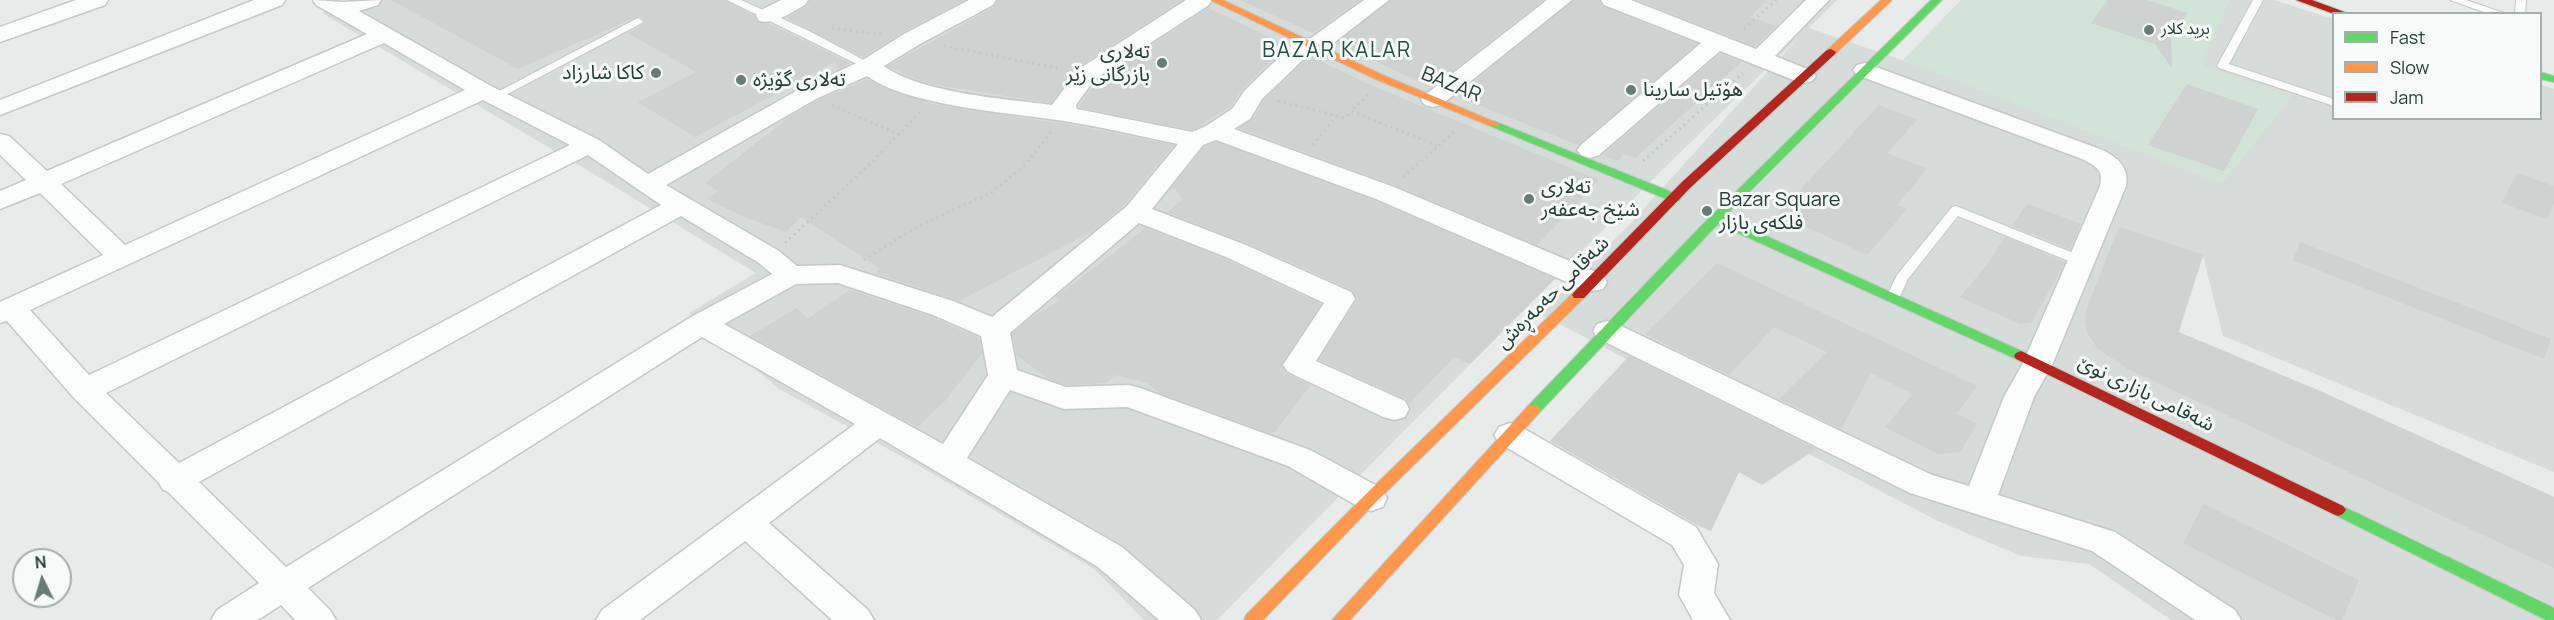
<!DOCTYPE html>
<html>
<head>
<meta charset="utf-8">
<style>
  body { margin:0 }
  #map { position:relative; width:2554px; height:620px; overflow:hidden; background:#e7ebe9; font-family:Manrope,sans-serif }
  canvas { display:block }
  .legend { position:absolute; left:2332px; top:12px; width:210px; height:108px; box-sizing:border-box; background:#f6faf8; border:2px solid #a2afab; margin:0; padding:8px 10px; list-style:none; font-size:18px; color:#253e38 }
  .legend li { display:flex; align-items:center; gap:12px; height:30px }
  .legend b { width:30px; border:2px solid #a2afab }
  .north { position:absolute; left:12px; top:548px; width:60px; height:60px; box-sizing:border-box; background:#f6faf8; border:2px solid #a2afab; border-radius:50%; rotate:355deg; font-size:16px; font-weight:700; line-height:24px; text-align:center; color:#253e38 }
  .north::after { content:''; display:block; margin:auto; width:21px; height:27px; background:#697b76; clip-path:polygon(50% 0,100% 100%,50% 72%,0 100%) }
</style>
</head>
<body>
<div id="map">
<canvas width="2554" height="620"></canvas>
<ul class="legend">
<li><b style="height:8px;background:#63d668"></b>Fast</li>
<li><b style="height:8px;background:#ff974d"></b>Slow</li>
<li><b style="height:8px;background:#b3261e"></b>Jam</li>
</ul>
<div class="north">N</div>
</div>
<script>
const context = document.querySelector('canvas').getContext('2d');
context.lineJoin = 'round';
function fillPath(path, color) { context.fillStyle = color; context.fill(path, 'evenodd'); }
function trace(path, color, width, dash) { context.strokeStyle = color; context.lineWidth = width; context.lineCap = dash ? 'butt' : 'round'; context.setLineDash(dash || []); context.stroke(path); }
function write(font, color, halo, rows, align = 'center') {
  context.font = font + ' Manrope,"Noto Sans Arabic",sans-serif'; context.lineWidth = 6; context.setLineDash([]); context.textBaseline = 'middle'; context.strokeStyle = halo; context.fillStyle = color; for (const [text, x, y, turn = 0] of rows) {
    context.save(); context.translate(x, y); context.rotate((+turn || 0) * Math.PI / 180); context.textAlign = isNaN(turn) ? turn : align; if (halo) context.strokeText(text, 0, 0); context.fillText(text, 0, 0); context.restore();
  }
}
const built = new Path2D(`
  M359,0H1837L1809,28L1913,64L2201,65L2229,0H2274L2333,19L2334,118H2540L2541,85L2554,89V472L2223,336L2203,256L2179,332L2320,391L2554,497V620H2171L2089,564L2021,556L1938,521L1540,314L1629,225L1799,37L1658,174L1217,620H1144L1094,569L928,471L779,389L689,313L756,273L607,182L322,13Z`);
const green = new Path2D(`
  M1961,0H2229L2202,65L2292,97L2222,184L1903,60Z`);
const building = new Path2D(`
  M391,0H725L754,16L759,23L770,24L850,63L839,69L835,62L695,137L638,102L696,72L628,33L644,24L645,20L639,16L518,69Z
  M810,0H964L903,32L863,57L786,18L806,7Z
  M998,0H1182L1078,67L1051,103L942,86L920,81L888,66L994,7Z
  M1240,0H1360L1313,33Z
  M1391,0H1543L1432,87L1336,44Z
  M1574,0H1599L1603,7L1697,44L1578,145L1456,96Z
  M1637,0H1767L1750,17L1776,26L1755,46Z
  M2108,0H2147L2188,13L2171,37L2172,68L2155,44L2091,23Z
  M1208,8L1287,46L1243,88L1230,107L1192,130L1079,107L1097,81Z
  M1720,54L1741,62L1635,158L1624,154L1618,161L1603,155Z
  M1310,56L1368,84L1599,180L1537,245L1395,185L1239,128L1252,120L1264,100Z
  M867,79L884,88L933,104L1078,126L1174,145L1125,204L1093,231L959,301L874,273L881,269L801,217L786,232L744,217L707,199L718,191L705,183L792,115L817,101Z
  M2187,84L2258,109L2224,171L2148,145Z
  M1879,105L1917,120L1887,153L1927,169L1897,205L1907,209L1867,255L1778,214Z
  M1216,142L1375,201L1555,279L1470,364L1454,357L1409,404L1406,399L1319,360L1357,300L1352,290L1247,243L1167,212L1182,200L1175,188L1169,191L1204,147Z
  M2517,173L2554,186V203L2547,219L2502,203Z
  M2027,204L2081,224L2070,249L2012,226Z
  M2119,227L2203,255L2178,332L2320,391L2554,497V568L2128,369L2097,348L2088,334L2085,322L2086,310Z
  M1146,228L1225,259L1321,304L1281,365L1287,374L1311,385L1273,434L1160,393L1147,383L1115,375L1106,383L1066,385L1049,379L1016,355L1012,334L1030,319L1060,300L1056,297Z
  M2005,237L2065,262L2032,322L2020,324L1960,297L1987,265Z
  M2300,242L2551,339L2544,359L2293,260Z
  M1717,263L1977,386L1957,414L1977,424L1960,452L1939,454L1885,427L1913,394L1871,373L1841,429L1779,399L1827,352L1774,327L1729,375L1645,334Z
  M850,290L932,317L979,338L982,353L945,401L917,427L750,336L797,308L807,319Z
  M1629,356L1816,449L1762,485L1739,472L1711,531L1697,525L1550,441Z
  M2204,504L2359,580L2342,620H2336L2183,543Z`);
const path = new Path2D(`
  M832,28L881,34
  M1744,29L1776,0
  M944,46L1063,69
  M1368,95L1351,111L1438,146
  M1278,101L1345,118L1351,111
  M832,105L900,135
  M1313,145L1337,116
  M1643,161L1743,73
  M1403,177L1454,132
  M785,243L868,166L922,110
  M864,260L920,225L991,193L1025,165L1051,132`);
const lane = new Path2D(`
  M727,0H741L809,31L875,66L869,69L865,68Z
  M2253,0H2263L2229,64L2334,99V106L2219,68L2217,66Z
  M2450,0H2466L2507,14H2489Z
  M2516,0H2526L2525,14H2515Z
  M638,18L643,21L642,23L498,99L494,100L488,97Z
  M1956,206L2086,258L2087,261L2086,264H2076L1958,216L1908,279L1898,301H1888L1886,298L1897,275L1952,207Z`);
const street = new Path2D(`
  M76,0H108L105,5L0,42V27Z
  M254,0H285L282,5L0,115V100Z
  M313,0L343,2L381,0L378,5L359,11L491,86L599,140L648,174L800,89L861,61L904,34L969,0H996L993,5L920,44L884,66C920,93 1007,99 1052,105L1079,69L1186,0H1212L1209,5L1095,79L1076,105L1077,109L1192,132L1206,126L1232,109L1245,90L1298,39L1311,38L1364,0H1389L1322,52L1310,53L1262,99L1250,119L1234,129L1394,187L1603,275L1607,282L1603,289L1593,291L1583,289L1376,199L1216,140L1203,145L1152,209L1246,245L1351,292L1355,299L1316,361L1405,401L1409,409L1405,417L1394,420L1383,417L1288,372L1283,365L1324,303L1226,257L1139,223L1010,333L1017,370L1066,387L1129,385L1140,388L1310,450L1383,489L1387,498L1383,507L1371,511L1359,507L1288,466L1127,407L1064,409L1010,390L967,458L1122,547L1195,610L1201,620H1159L1098,567L880,438L769,523L868,610L874,620H832L745,541L640,620H596L602,610L855,424L702,337L308,588L330,610L336,620H295L281,605L258,620H211L217,610L259,583L167,491L163,490L159,483L74,398L7,321L0,323V302L103,255L40,193L0,209V191L26,180L0,155V134L9,136L47,171L367,34L316,5ZM384,43L465,90L125,245L61,184ZM867,76C907,106 1013,113 1064,121C1102,127 1140,136 1178,144L1127,206L992,317L953,301L840,265L797,266L779,251L666,185L816,99ZM483,100L570,145L89,375L30,310ZM588,155L661,205L179,463L106,393ZM681,216L759,263L772,274L691,317L286,567L199,482ZM838,283L933,315L981,336L988,375L943,444L724,324L796,284Z
  M781,0H808L805,5C791,12 775,25 759,21L756,16L759,11Z
  M1547,0H1572L1441,105L1433,107L1425,105L1421,100L1425,95Z
  M1601,0H1631L1756,49L1806,0H1829L1775,56L1812,71L1816,76L1812,81L1804,83L1796,81L1720,51L1599,155L1590,158L1581,155L1577,150L1581,145L1701,43L1604,5Z
  M1865,63L2100,149C2116,156 2130,167 2126,186L2053,363L2034,397L1998,495L2115,532L2235,610L2241,620H2195L2092,551L1910,493L1597,338L1593,331L1597,324L1607,321L1617,324L1932,475L1969,486L2004,397L2023,363L2100,186C2104,170 2096,166 2082,159L1857,75L1853,70L1857,65Z
  M1510,423L1521,427L1696,527L1718,564L1714,593L1730,620H1693L1679,595L1684,565L1672,545L1499,443L1494,435L1499,427Z`);
const fast = new Path2D(`
  M1931,0H1942L1724,217L2026,353L2028,356L2026,359H2016L1718,224L1538,414H1528L1526,410L1528,406L1702,225Z
  M2540,72L2554,76V82L2540,79Z
  M1494,121L1679,195L1681,198L1679,201H1671L1490,126L1488,124L1490,122Z
  M2338,504L2554,608V620H2546L2333,514L2330,510L2333,506Z`);
const slow = new Path2D(`
  M1210,0H1223L1383,75L1500,124L1498,126H1490L1375,79Z
  M1881,0H1892L1835,54H1827V50Z
  M1579,291L1586,295L1584,298L1376,502L1263,620H1244L1246,615L1366,494L1574,292Z
  M1533,405L1538,406L1540,410L1538,414L1350,620H1332L1528,406Z`);
const jam = new Path2D(`
  M2296,0H2312L2350,14H2334Z
  M1831,49L1836,52L1835,54L1690,188L1584,298H1574L1572,295L1574,292L1682,182L1827,50Z
  M2021,351L2343,506L2346,510L2343,514L2338,516L2333,514L2016,359L2014,356L2016,353Z`);
const markers = [
  [2149,30,6,"#697b76"],
  [1162,63,6,"#697b76"],
  [656,73,6,"#697b76"],
  [741,80,6,"#697b76"],
  [1631,90,6,"#697b76"],
  [1529,199,6,"#697b76"],
  [1707,211,6,"#697b76"]
];
const farPoinames = [
  ["بريد كلار",2161,30]
];
const poiNames = [
  ["تەلاری",1150,52,"right"],
  ["بازرگانی زێر",1150,75,"right"],
  ["كاكا شارزاد",644,73,"right"],
  ["تەلاری گۆیژە",753,80],
  ["هۆتیل سارینا",1643,90],
  ["تەلاری",1541,187],
  ["شێخ جەعفەر",1541,210],
  ["Bazar Square",1719,200],
  ["فلکەی بازار",1719,223]
];
const streetNames = [
  ["BAZAR",1451,85,22],
  ["شەقامی حەمەڕەش",1553,293,-45],
  ["شەقامی بازاری نوێ",2146,394,26]
];
const neighbourhoodNames = [
  ["BAZAR KALAR",1337,51]
];
fillPath(built, '#d5dcd9');
fillPath(green, '#d2e3d7');
fillPath(building, '#ced2d1');
trace(lane, '#c4c8c6', 2);
trace(street, '#c4c8c6', 3);
trace(fast, '#c3c9c6', 2);
trace(slow, '#c3c9c6', 2);
trace(jam, '#c3c9c6', 2);
trace(path, '#c2cbc8', 3, [2, 4]);
fillPath(lane, '#fbfcfc');
fillPath(street, '#fbfcfc');
fillPath(fast, '#63d668');
fillPath(slow, '#ff974d');
fillPath(jam, '#b3261e');
for (const [x, y, r, color] of markers) { const dot = new Path2D(); dot.arc(x, y, r, 0, 2 * Math.PI); context.fillStyle = color; context.fill(dot); trace(dot, '#f6faf8', 2); }
write('16px', '#253e38', '#f6faf8', farPoinames, 'left');
write('20px', '#253e38', '#f6faf8', poiNames, 'left');
write('20px', '#253e38', '#f6faf8', streetNames);
context.letterSpacing = '1.5px';
write('21px', '#234e45', '#f6faf8', neighbourhoodNames);
context.letterSpacing = '0px';
</script>
</body>
</html>
